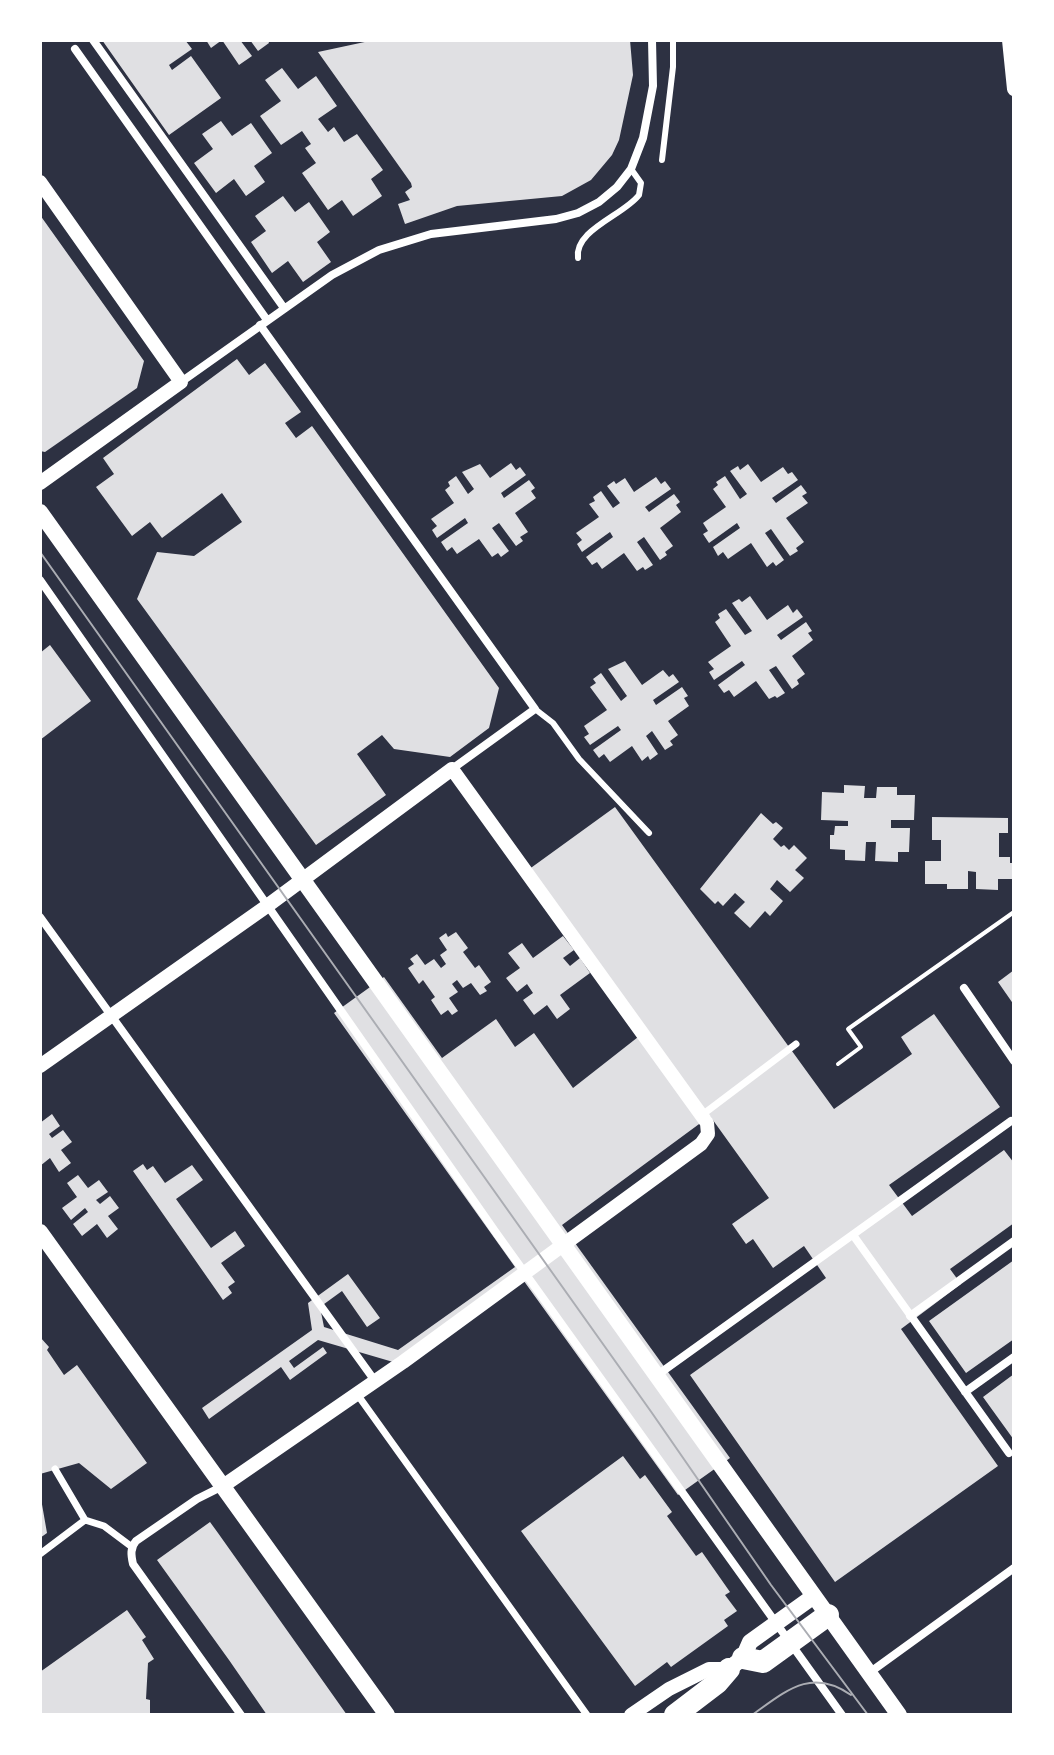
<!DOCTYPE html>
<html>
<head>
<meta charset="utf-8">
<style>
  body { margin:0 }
  #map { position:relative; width:1054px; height:1755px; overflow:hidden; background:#2d3142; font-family:Merriweather,serif }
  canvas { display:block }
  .frame { position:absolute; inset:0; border:42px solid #fff; pointer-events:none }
</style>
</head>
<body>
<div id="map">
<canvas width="1054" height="1755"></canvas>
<div class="frame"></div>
</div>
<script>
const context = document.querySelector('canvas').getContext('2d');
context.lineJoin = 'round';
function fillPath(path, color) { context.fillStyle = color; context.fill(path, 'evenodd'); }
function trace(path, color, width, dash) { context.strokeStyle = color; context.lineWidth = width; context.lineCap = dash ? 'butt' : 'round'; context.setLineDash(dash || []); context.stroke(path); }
const building = new Path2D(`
  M102,40H185L192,49L169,65L172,70L191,56L221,98L169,135Z
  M206,40H240L252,56L239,65L222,40L211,48Z
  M250,40H268L269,43L258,51Z
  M374,40H630L633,75L619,140L612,155L591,180L562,196L457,206L405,224L398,204L410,200L405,192L412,187L411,183L318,52Z
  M282,68L298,89L316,76L337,106L318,119L328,132L334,127L344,142L357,134L383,170L371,179L382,196L353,216L342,200L328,210L302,173L316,163L305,148L311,144L302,131L281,145L260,116L281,101L265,80Z
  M221,121L232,136L251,123L272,153L254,166L265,182L246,196L234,179L216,193L194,163L213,149L202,134Z
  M283,196L295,212L309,202L330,232L317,242L331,262L303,282L288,261L272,273L251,242L266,231L255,216Z
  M40,215L144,361L137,388L45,452L40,451Z
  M237,359L249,375L265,363L301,412L285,423L296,438L312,426L499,688L489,728L450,757L394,749L382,735L357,754L386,795L316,845L137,599L157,552L194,556L242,522L222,493L162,538L150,522L132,536L96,487L114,474L103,458Z
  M511,463L516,470L520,467L526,475L501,493L504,498L529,480L535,488L531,491L536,498L515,513L528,532L520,537L523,541L516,546L499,523L492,528L509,551L501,557L498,553L492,557L479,539L457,554L452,547L447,551L441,542L468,523L465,518L437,538L432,530L437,526L431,519L454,503L445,490L450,486L448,482L456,476L468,494L474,489L462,472L480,464L490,478Z
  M748,464L761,482L783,467L788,474L792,472L798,480L772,498L776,503L801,485L807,493L802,496L808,503L786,518L804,542L796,548L798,551L790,556L771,529L765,533L784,560L776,566L773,562L767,567L751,543L728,559L723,552L718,556L713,547L740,528L737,523L709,543L703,534L708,531L703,523L726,507L713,489L718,485L716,482L725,476L740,499L747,494L730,471L738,466L740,470Z
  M656,477L661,484L665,481L671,489L645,507L649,512L674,494L680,502L676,505L681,512L660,528L673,546L665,552L667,555L660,560L644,537L637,542L653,565L645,570L643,567L637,571L624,553L602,569L597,562L592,565L586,557L613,537L610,532L582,552L577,544L582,540L576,533L599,517L589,504L595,501L593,497L601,491L613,508L620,503L607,486L614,481L616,484L625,478L634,492Z
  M750,596L767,620L788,605L793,613L797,609L803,617L777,635L781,640L806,622L812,631L808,633L813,640L792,656L805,674L797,680L799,684L792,689L776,666L769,670L785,693L777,698L775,696L769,699L756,681L734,697L729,690L724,693L718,685L745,665L742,661L714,680L709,672L714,669L708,662L731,646L715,622L720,618L718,614L726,609L745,635L752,631L732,603L739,599L742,602Z
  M50,645L91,701L40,740V653Z
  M625,661L642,685L663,670L669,677L673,674L679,682L653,700L656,705L682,687L688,696L684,698L689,706L668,721L678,735L670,741L673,745L665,750L652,731L646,736L658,754L650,760L648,756L642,761L632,746L610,762L604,754L599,758L593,750L621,730L618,726L590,745L584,737L589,734L584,726L607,710L590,687L596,683L593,679L601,673L621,701L627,696L608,669Z
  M844,785L865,786L864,798H876L877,787H897V795H915L914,820H891V828H910L909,852H898V862L875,861L876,842H866L865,861L845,860V850L830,849V835H834L835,826H848V821L821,820L822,792L844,793Z
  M615,807L834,1109L912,1054L901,1037L934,1014L1000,1107L889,1185L912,1216L1004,1150L1014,1163V1223L950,1269L961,1284L901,1329L998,1466L835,1582L690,1375L826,1278L804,1246L773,1268L753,1239L746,1244L732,1224L769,1198L710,1116L562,1225L730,1458L678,1495L521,1277L400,1364L318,1340L289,1361L294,1368L323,1347L327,1353L290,1380L281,1367L209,1419L202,1408L312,1330L308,1303L348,1274L380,1318L367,1327L342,1291L320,1307L324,1327L398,1350L515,1267L334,1013L384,977L442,1058L496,1019L515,1047L534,1033L573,1088L647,1030L528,870Z
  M761,813L773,824L776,822L783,828L773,839L781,847L784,845L789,850L794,845L807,858L795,870L804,878L790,892L777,880L770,889L783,901L770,916L765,911L750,928L734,913L745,902L735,893L723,906L718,901L715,904L700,889Z
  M932,817L1008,818V833H999V857H1010V863H1014V879H998V890L976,889V872L968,871V889H947V884H925V861H941V840H932Z
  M456,932L468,948L463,952L475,968L479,965L491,982L484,987L487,991L480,995L471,983L463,988L457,980L452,984L458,992L449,998L458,1011L452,1015L448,1010L441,1015L431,1000L435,997L423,980L419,984L408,968L414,964L410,959L417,954L425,965L434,959L441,968L446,964L440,955L447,950L439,938L446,933L448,937Z
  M563,936L574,950L563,958L570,966L580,958L590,973L560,995L570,1009L557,1019L547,1005L534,1015L523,1000L533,993L527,984L517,992L506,978L520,968L508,953L522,943L533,958Z
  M1014,970V1005L998,982Z
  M52,1114L60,1126L49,1134L52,1138L63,1130L72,1142L61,1150L71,1163L59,1172L50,1158L40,1166V1123Z
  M143,1164L147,1170L153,1166L165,1183L192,1165L203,1180L176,1199L211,1248L235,1231L245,1246L221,1263L235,1282L228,1287L232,1293L223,1300L133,1171Z
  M78,1175L88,1188L99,1180L108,1192L96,1200L100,1204L110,1196L119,1208L108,1216L118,1229L107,1238L97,1224L82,1236L73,1224L88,1212L85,1208L71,1220L62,1208L77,1197L67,1183Z
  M1014,1260V1339L966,1373L929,1321Z
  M40,1337L49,1347L47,1350L64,1375L77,1365L147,1463L111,1489L79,1463L40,1474Z
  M1014,1374V1440L983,1397Z
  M623,1456L640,1479L645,1475L672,1512L667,1516L696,1556L702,1552L730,1592L725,1595L737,1611L724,1620L728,1626L671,1667L667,1662L635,1686L521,1531Z
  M40,1493L47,1533L40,1538Z
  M210,1522L218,1533L347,1715H267L229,1660L157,1560Z
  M127,1610L146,1637L142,1640L154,1659L148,1663L146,1699L150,1700V1715H40V1672Z`);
const path = new Path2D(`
  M838,1064L861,1047L848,1029L1014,912`);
const service = new Path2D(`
  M662,160L673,67V40
  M578,258C574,230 624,215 639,195L641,183L631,169
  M535,709L553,723L579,759L649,833`);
const pedestrian = new Path2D(`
  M702,1115L796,1044
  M357,1394L587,1715
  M55,1469L85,1520
  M40,1554L85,1520L104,1526L132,1547`);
const minor = new Path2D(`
  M93,40L284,308
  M75,49L267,320
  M260,325L535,709L452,769
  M181,382L332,275L379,250L431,234L556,219L578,213L599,202L617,187L631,169L643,138L653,86L652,40
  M40,580L497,1234L842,1715
  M40,917L375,1381
  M964,988L1014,1061
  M853,1235L1009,1453
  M910,1316L1014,1241
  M656,1376L1011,1121
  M965,1392L1014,1357
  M223,1486L197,1499L136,1541C130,1548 131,1555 133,1564L241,1715
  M869,1673L1014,1568`);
const tertiary = new Path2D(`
  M1009,40L1014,89
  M40,182L181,382L40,483
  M40,1066L267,906L452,769L707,1123L708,1134L701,1144L403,1362L223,1486
  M631,1715L669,1689L709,1669H729`);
const secondary = new Path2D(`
  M40,512L899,1715
  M40,1232L387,1715
  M735,1664L743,1658L750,1642L814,1596`);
const motorway = new Path2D(`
  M743,1658L763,1662L828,1615
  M675,1715L717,1683L729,1669`);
const tram = new Path2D(`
  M40,552L652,1413L771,1585L868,1715
  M752,1715C786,1691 811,1667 851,1695`);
fillPath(building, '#e0e0e3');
trace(path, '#fff', 4);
trace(service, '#fff', 6);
trace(pedestrian, '#fff', 7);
trace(minor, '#fff', 8);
trace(tertiary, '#fff', 14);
trace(secondary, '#fff', 16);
trace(motorway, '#fff', 22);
trace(tram, '#abadb3', 2);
</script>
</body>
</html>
